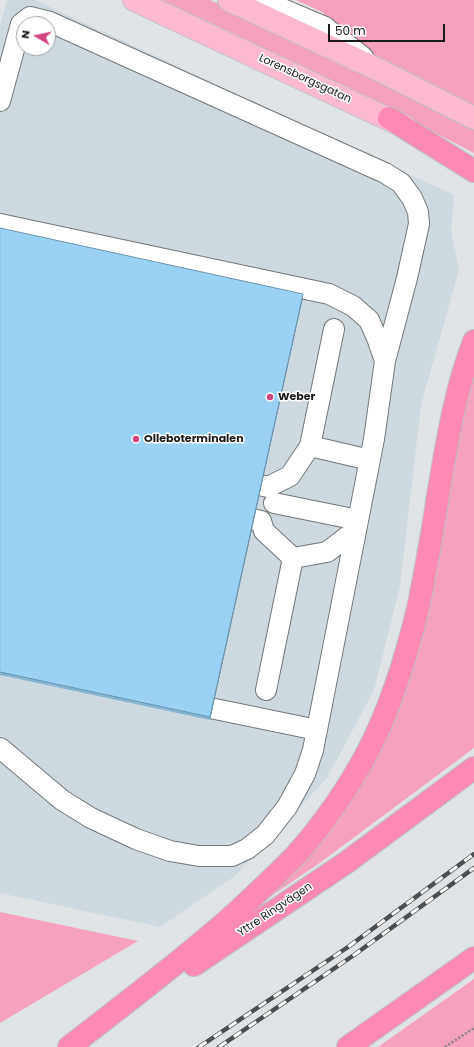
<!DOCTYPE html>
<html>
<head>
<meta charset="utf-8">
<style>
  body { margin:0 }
  #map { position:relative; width:474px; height:1047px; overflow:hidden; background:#dfe3e5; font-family:Poppins,sans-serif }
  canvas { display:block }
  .north { position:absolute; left:16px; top:16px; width:40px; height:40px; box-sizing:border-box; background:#fff; border:1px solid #a3a3a4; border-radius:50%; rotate:279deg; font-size:11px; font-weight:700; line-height:16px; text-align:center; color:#191a1b }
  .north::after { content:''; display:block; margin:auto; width:14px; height:18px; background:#cf4680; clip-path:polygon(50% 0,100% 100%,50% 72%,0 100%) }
  .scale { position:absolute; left:328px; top:24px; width:117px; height:18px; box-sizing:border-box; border:2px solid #191a1b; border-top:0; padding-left:5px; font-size:12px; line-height:14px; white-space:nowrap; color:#191a1b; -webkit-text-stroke:3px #fff; paint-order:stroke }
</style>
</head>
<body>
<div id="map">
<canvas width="474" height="1047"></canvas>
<div class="north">N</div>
<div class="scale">50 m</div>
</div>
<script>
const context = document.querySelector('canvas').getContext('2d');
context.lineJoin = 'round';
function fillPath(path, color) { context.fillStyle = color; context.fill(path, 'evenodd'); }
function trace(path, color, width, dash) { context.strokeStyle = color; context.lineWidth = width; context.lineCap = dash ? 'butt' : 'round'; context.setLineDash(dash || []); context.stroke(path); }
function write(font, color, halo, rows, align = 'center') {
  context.font = font + ' Poppins,sans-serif'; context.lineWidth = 3; context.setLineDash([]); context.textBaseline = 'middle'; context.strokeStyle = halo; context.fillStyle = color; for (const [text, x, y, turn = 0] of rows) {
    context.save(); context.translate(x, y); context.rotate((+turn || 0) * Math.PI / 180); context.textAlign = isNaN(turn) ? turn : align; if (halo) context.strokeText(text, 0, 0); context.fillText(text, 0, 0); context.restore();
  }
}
const built = new Path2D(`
  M7,0H35L454,195L451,231L459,270L421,405L400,586L374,690L327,778L235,876L160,927L0,893V27ZM24,24H48V48H24Z`);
const green = new Path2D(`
  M155,0H210L308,45L474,130V153L349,88Z
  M296,0H474V108L388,65L323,18L324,13Z
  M474,362V748L321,862L258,905L360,784L444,504Z
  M0,912L138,941L0,1023Z
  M474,979V1047H378Z`);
const path = new Path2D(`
  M445,1047L474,1028`);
const minor = new Path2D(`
  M251,0L266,2L325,27L363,57
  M0,101L21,24L30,17L50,22L385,173L401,183L412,198L418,212L419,224L407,278L385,361L374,439L313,750L305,774L287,807L265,835L247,849L232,856H199L170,851L136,839L91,818L62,800L0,748
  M0,224L329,294L353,306L369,320L377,338L385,361
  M334,329L310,446L370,460
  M236,480L268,487L290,476L310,446
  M274,503L358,520
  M227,513L261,521L264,531L293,558
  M266,690L293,558L327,552L356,530
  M186,703L317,730`);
const major = new Path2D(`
  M134,0L405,127
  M229,0L381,71L474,118`);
const highway = new Path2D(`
  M389,118L474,171
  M194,965L347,862L474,768
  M69,1047C123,1005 178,964 229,919C245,905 260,890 276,875C283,868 290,861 297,854C324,823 348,789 367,753C392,706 407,655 419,604C426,568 433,531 438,495C447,443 455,390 474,341
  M348,1047L474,958`);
const rail = new Path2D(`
  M199,1047L348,947L474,854
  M219,1047L354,955L474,868`);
const wall = new Path2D(`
  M0,228L303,297L210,720L0,675Z`);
const shadedWall = new Path2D(`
  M303,294V297L210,720V717Z`);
const building = new Path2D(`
  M0,228L303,294L210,717L0,672Z`);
const markers = [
  [270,397,4,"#cf4680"],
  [136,439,4,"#cf4680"]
];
const streetNames = [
  ["Lorensborgsgatan",305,79,25],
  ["Yttre Ringvägen",275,910,-34]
];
const poiNames = [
  ["Weber",278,397],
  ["Olleboterminalen",144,439]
];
fillPath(built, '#cdd8df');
fillPath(green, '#f6a1be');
trace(minor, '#737779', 22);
trace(major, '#bfbfbf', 24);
trace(highway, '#bfbfbf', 24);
trace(path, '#7f8183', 2.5, [2, 2]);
trace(minor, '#fff', 20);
trace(major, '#feb9d2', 22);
trace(highway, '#fd8ab4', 22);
trace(rail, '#4c4e4f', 4.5);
trace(rail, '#fff', 3, [9]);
fillPath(wall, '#84b5d3');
fillPath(shadedWall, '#6c93ac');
fillPath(building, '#9ad2f5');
trace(building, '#6c93ac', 1);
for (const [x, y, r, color] of markers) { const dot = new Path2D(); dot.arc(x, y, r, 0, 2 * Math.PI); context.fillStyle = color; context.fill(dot); trace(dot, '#fff', 1.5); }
write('11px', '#191a1b', '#fff', streetNames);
write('bold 11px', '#191a1b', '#fff', poiNames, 'left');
</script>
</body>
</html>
